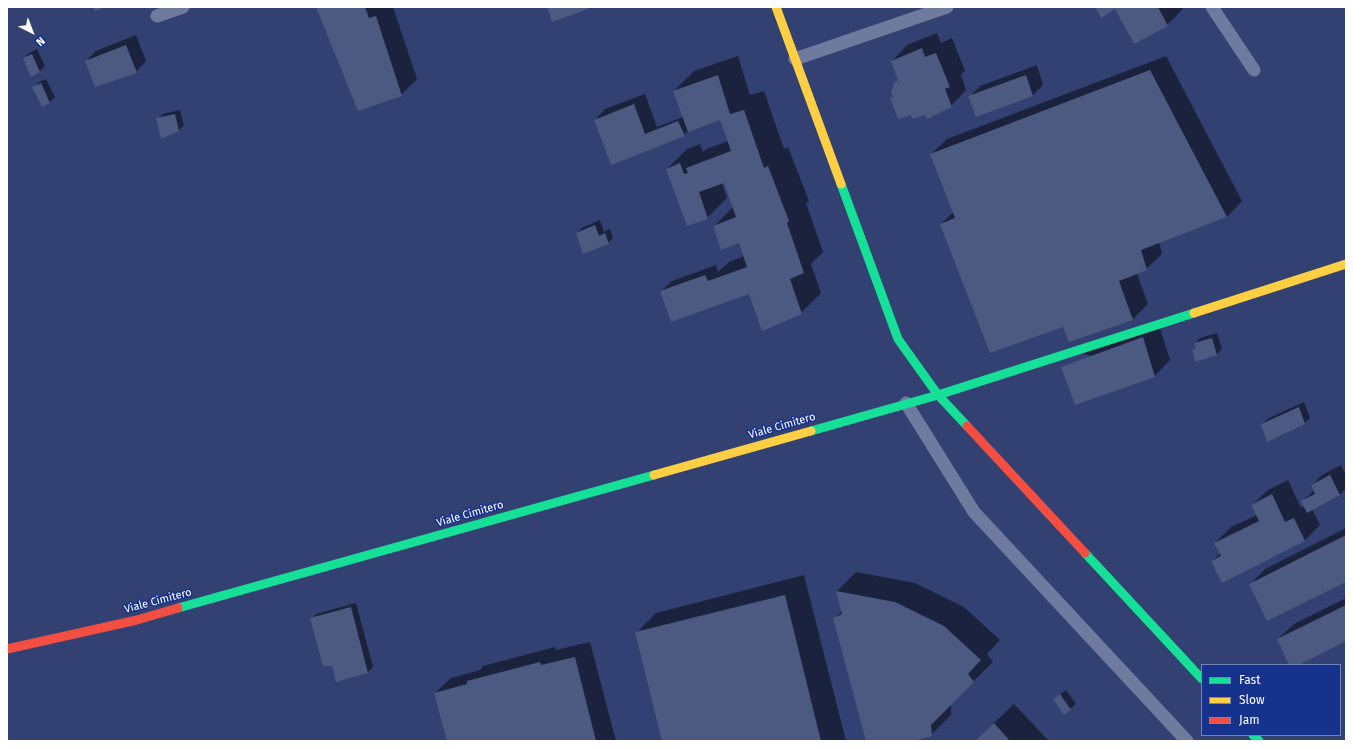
<!DOCTYPE html>
<html>
<head>
<meta charset="utf-8">
<style>
  body { margin:0 }
  #map { position:relative; width:1353px; height:748px; overflow:hidden; background:#324172; font-family:"Fira Sans",sans-serif }
  canvas { display:block }
  .frame { position:absolute; inset:0; border:8px solid #fff; pointer-events:none }
  .legend { position:absolute; left:1201px; top:664px; width:140px; height:72px; box-sizing:border-box; background:#17328d; border:1px solid #7484bb; margin:0; padding:5px 7px; list-style:none; font-size:12px; color:#fff }
  .legend li { display:flex; align-items:center; gap:8px; height:20px }
  .legend b { width:20px; border:1px solid #7484bb }
  .north { position:absolute; left:12px; top:12px; width:40px; height:40px; -webkit-text-stroke:3px #17328d; paint-order:stroke; rotate:138deg; font-size:11px; font-weight:700; line-height:16px; text-align:center; color:#fff }
  .north::after { content:''; display:block; margin:auto; width:14px; height:18px; background:#fff; clip-path:polygon(50% 0,100% 100%,50% 72%,0 100%) }
</style>
</head>
<body>
<div id="map">
<canvas width="1353" height="748"></canvas>
<div class="frame"></div>
<ul class="legend">
<li><b style="height:5px;background:#16e098"></b>Fast</li>
<li><b style="height:5px;background:#ffcf43"></b>Slow</li>
<li><b style="height:5px;background:#f24e42"></b>Jam</li>
</ul>
<div class="north">N</div>
</div>
<script>
const context = document.querySelector('canvas').getContext('2d');
context.lineJoin = 'round';
function fillPath(path, color) { context.fillStyle = color; context.fill(path, 'evenodd'); }
function trace(path, color, width, dash) { context.strokeStyle = color; context.lineWidth = width; context.lineCap = dash ? 'butt' : 'round'; context.setLineDash(dash || []); context.stroke(path); }
function write(font, color, halo, rows, align = 'center') {
  context.font = font + ' "Fira Sans",sans-serif'; context.lineWidth = 3; context.setLineDash([]); context.textBaseline = 'middle'; context.strokeStyle = halo; context.fillStyle = color; for (const [text, x, y, turn = 0] of rows) {
    context.save(); context.translate(x, y); context.rotate((+turn || 0) * Math.PI / 180); context.textAlign = isNaN(turn) ? turn : align; if (halo) context.strokeText(text, 0, 0); context.fillText(text, 0, 0); context.restore();
  }
}
const shadow = new Path2D(`
  M317,7H393L417,79L401,95Z
  M1116,7H1181L1183,9L1167,25Z
  M937,33L941,43L952,38L965,71L961,75L966,90L951,106L925,114H911L891,99L893,96L899,80L892,61L907,45Z
  M136,35L146,61L136,72L86,61L96,51Z
  M37,49L45,66L40,71L24,58L29,53Z
  M738,56L750,95L764,91L784,149L788,147L809,201L806,203L823,252L811,264L821,293L801,313L749,292L661,291L672,281L716,265L718,272L729,262L744,256L739,242L714,226L733,207L724,182L722,183L727,198L707,218L667,169L687,149L700,144L703,152L707,149L728,141L720,119L689,130L684,135L651,149L595,120L605,109L645,94L657,127L683,117L674,91L694,71Z
  M1166,56L1242,201L1227,217L1159,242L1162,254L1146,269L1137,274L1148,304L1132,320L1064,325L941,224L954,211L931,154L947,139Z
  M1037,65L1043,85L1033,95L970,96L980,86Z
  M46,79L55,97L50,102L43,105L34,87L39,82Z
  M180,110L184,125L179,130L158,119L163,114Z
  M600,220L604,232L610,229L613,238L608,243L577,233L582,228Z
  M1158,322L1170,360L1155,376L1078,352Z
  M1217,333L1222,349L1217,354L1196,360L1193,350L1196,347L1195,343L1200,338Z
  M1304,402L1310,418L1305,423L1268,440L1262,424L1267,419Z
  M1341,465L1346,475V488L1340,494L1312,509L1320,525L1305,540L1222,582L1212,561L1221,553L1215,543L1231,527L1257,515L1252,505L1268,490L1288,480L1301,508L1304,506L1302,502L1314,490L1312,485L1322,475Z
  M1346,528V581L1250,585L1265,569Z
  M856,572L915,583L964,607L1000,640L987,654L993,662L951,704V715L931,735L918,739L916,741H867L834,618L842,611L837,591Z
  M804,575L846,741H663L636,633L656,613Z
  M1346,598V640L1296,665H1290L1278,639L1294,624Z
  M356,603L373,667L368,672L337,680L333,665L311,619L316,614Z
  M590,642L616,741H448L435,693L451,678L480,670L483,666L555,647L556,650Z
  M1066,690L1076,704L1065,713L1060,694Z
  M1014,704L1049,741H975Z`);
const building = new Path2D(`
  M93,7H106L95,11Z
  M316,7H365L369,18L376,16L402,96L358,111Z
  M547,7H588V9L552,22Z
  M1095,7H1158L1168,26L1134,44L1115,9L1101,18Z
  M126,45L137,73L95,87L85,61Z
  M922,48L925,57L936,53L950,87L945,89L952,107L927,119L925,115L912,119L911,115L898,119L890,98L893,97L891,93L894,83L898,80L891,61Z
  M32,54L40,72L31,77L23,58Z
  M1150,70L1227,217L1141,250L1147,270L1119,281L1133,320L1069,342L1063,327L990,353L940,224L955,218L930,154Z
  M718,75L730,114L744,110L764,168L768,166L789,221L787,223L804,273L790,279L802,314L762,331L749,294L671,322L660,291L705,275L708,281L747,267L739,243L721,250L713,226L736,217L724,183L699,192L708,219L687,226L666,169L680,163L684,174L688,173L686,168L731,151L720,120L688,132L673,91Z
  M1026,75L1033,96L976,117L968,96Z
  M41,83L50,103L42,107L32,87Z
  M634,104L645,134L678,121L685,136L611,165L594,120Z
  M175,114L179,131L161,139L156,118Z
  M595,225L599,236L605,233L609,244L583,254L576,233Z
  M1143,337L1155,377L1075,405L1061,367Z
  M1212,338L1217,355L1195,362L1192,350L1196,348L1194,343Z
  M1299,407L1305,424L1267,442L1261,424Z
  M1330,475L1340,495L1307,513L1301,501L1315,494L1311,485Z
  M1272,494L1285,522L1294,518L1305,541L1222,583L1211,561L1221,556L1214,543L1259,521L1251,505Z
  M1346,535V582L1267,621L1249,584Z
  M836,591L895,602L944,626L981,660L968,674L974,682L931,725L932,736L913,741H866L833,618L842,614Z
  M785,595L821,741H662L635,632Z
  M1346,605V641L1299,665H1289L1277,639Z
  M351,607L368,673L336,682L332,666H323L310,618Z
  M575,657L596,741H447L434,693L467,684V681L540,662L541,665Z
  M1060,694L1071,710L1064,715L1053,699Z
  M994,723L1010,741H975Z`);
const lane = new Path2D(`
  M1212,7L1254,70
  M157,16L183,7
  M795,59L947,7
  M906,403L974,512L1187,741`);
const fast = new Path2D(`
  M841,184L898,339L938,395L967,426
  M811,431L938,395L1194,313
  M1085,553L1202,679
  M178,608L654,475
  M1253,735L1259,741`);
const slow = new Path2D(`
  M776,7L841,184
  M1194,313L1346,264
  M654,475L811,431`);
const jam = new Path2D(`
  M967,426L1085,553
  M7,649L137,620L178,608`);
const streetNames = [
  ["Viale Cimitero",782,426,-16],
  ["Viale Cimitero",470,514,-16],
  ["Viale Cimitero",158,601,-15]
];
fillPath(shadow, '#0007');
fillPath(building, '#4c5980');
trace(lane, '#6e7a9e', 13);
trace(fast, '#16e098', 9);
trace(slow, '#ffcf43', 9);
trace(jam, '#f24e42', 9);
write('11px', '#fff', '#17328d', streetNames);
</script>
</body>
</html>
